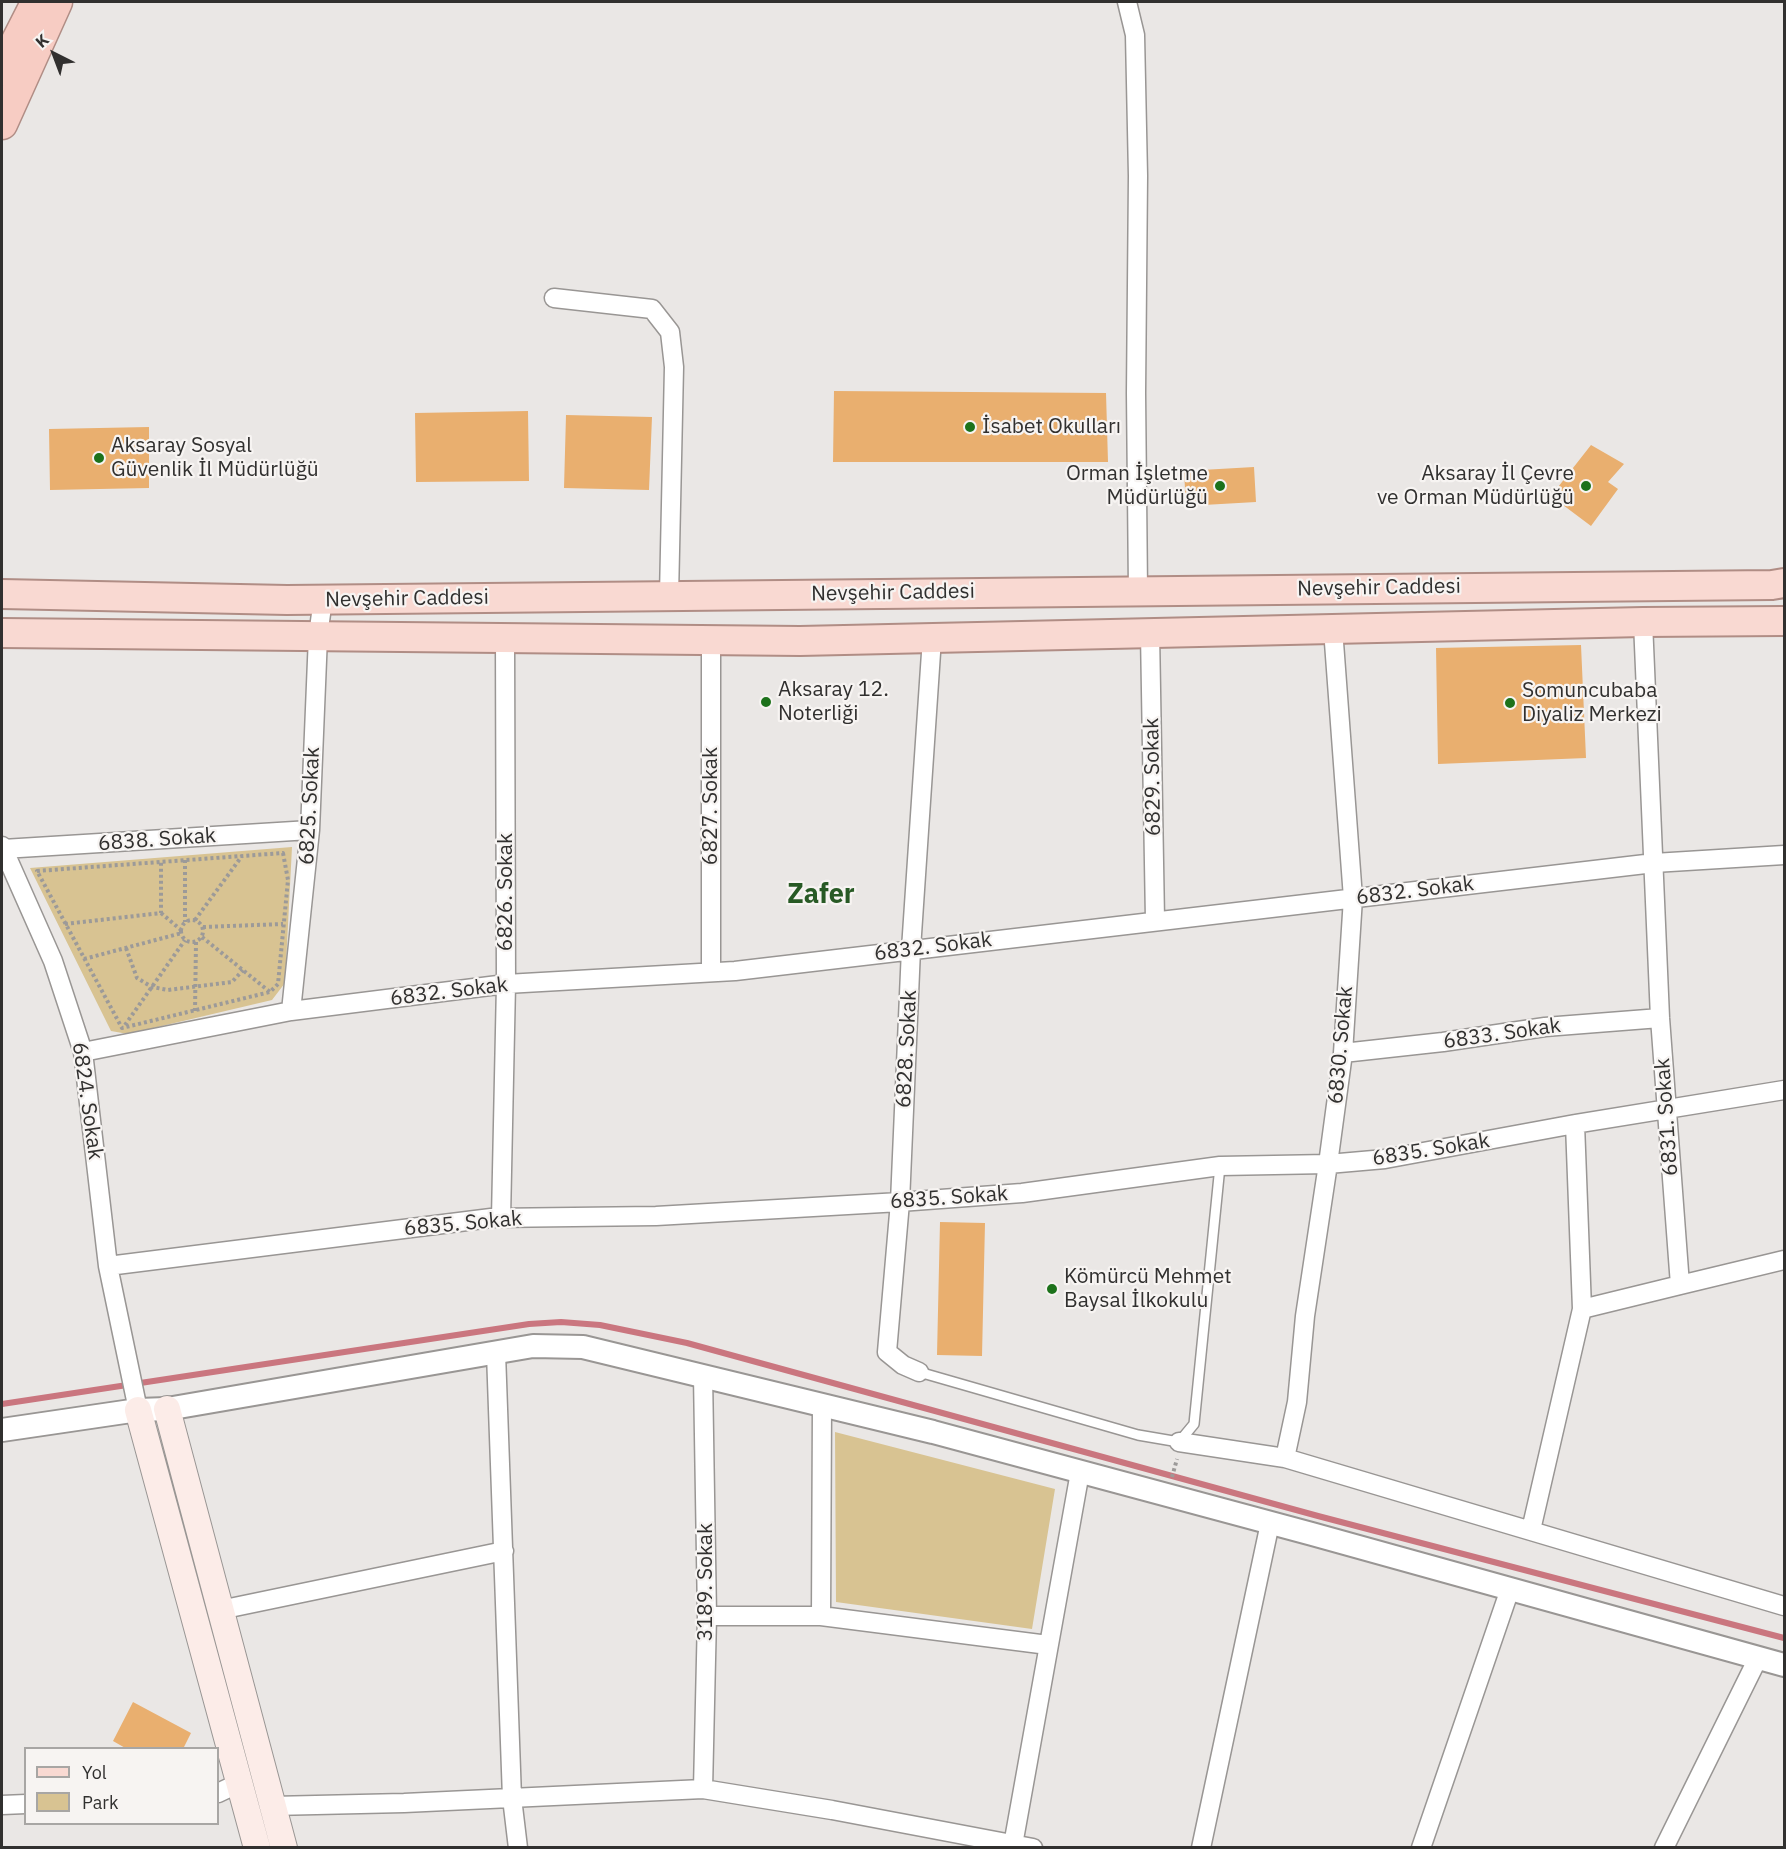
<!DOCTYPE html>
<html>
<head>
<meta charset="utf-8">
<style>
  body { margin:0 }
  #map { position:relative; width:1786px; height:1849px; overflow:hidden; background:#eae7e5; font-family:"IBM Plex Sans",sans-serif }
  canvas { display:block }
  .frame { position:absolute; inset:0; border:3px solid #31302f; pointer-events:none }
  .legend { position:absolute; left:24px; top:1747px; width:195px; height:78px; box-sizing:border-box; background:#f7f4f2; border:2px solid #a8a6a4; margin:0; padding:8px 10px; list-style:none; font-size:18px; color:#31302f }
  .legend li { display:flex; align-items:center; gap:12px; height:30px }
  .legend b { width:30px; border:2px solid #a8a6a4 }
  .north { position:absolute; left:24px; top:24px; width:60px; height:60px; -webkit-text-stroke:4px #f7f4f2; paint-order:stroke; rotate:318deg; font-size:16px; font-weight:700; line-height:24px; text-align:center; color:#31302f }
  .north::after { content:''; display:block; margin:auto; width:21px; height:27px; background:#31302f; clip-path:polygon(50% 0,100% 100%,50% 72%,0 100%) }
</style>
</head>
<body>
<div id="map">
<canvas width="1786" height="1849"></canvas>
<div class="frame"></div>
<ul class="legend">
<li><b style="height:8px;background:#f9d9d2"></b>Yol</li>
<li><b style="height:16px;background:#d8c392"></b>Park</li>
</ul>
<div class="north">K</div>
</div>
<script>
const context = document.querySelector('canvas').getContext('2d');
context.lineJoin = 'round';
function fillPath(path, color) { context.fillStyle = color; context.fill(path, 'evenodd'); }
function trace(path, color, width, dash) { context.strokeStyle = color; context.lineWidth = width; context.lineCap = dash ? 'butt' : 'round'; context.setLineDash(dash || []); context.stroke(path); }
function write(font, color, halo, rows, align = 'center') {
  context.font = font + ' "IBM Plex Sans",sans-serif'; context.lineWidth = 4.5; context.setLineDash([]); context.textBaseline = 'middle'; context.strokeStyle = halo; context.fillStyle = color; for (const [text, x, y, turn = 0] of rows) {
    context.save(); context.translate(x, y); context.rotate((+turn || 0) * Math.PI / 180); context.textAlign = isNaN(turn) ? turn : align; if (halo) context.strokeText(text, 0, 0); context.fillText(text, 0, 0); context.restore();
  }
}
const green = new Path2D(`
  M292,847L285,983L272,1000L128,1034L111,1031L30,868Z
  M835,1432L1055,1489L1032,1629L836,1602Z`);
const stream = new Path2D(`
  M2,1404L529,1324L561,1322L600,1325L687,1343L1318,1516L1784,1638`);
const building = new Path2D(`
  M834,391L1106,393L1108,462H833Z
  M528,411L529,481L416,482L415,413Z
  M566,415L652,417L649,490L564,488Z
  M149,427V488L50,490L49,429Z
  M1591,445L1624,464L1608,482L1618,489L1591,526L1551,496Z
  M1254,467L1256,502L1186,506L1184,471Z
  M1581,645L1586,758L1438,764L1436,648Z
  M940,1222L985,1223L982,1356L937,1355Z
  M133,1702L191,1733L183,1749H127L113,1741Z`);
const path = new Path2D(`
  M283,853L288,880L278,984L270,992L122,1028L37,871Z
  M185,860V922
  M161,913L181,930
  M181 931a11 11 0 1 1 22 0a11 11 0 1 1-22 0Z
  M195,920L242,856
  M65,924L161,913V862
  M203,927L283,924
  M202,937L270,992
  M126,948L137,978L152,987L168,990L232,982L243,970
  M84,959L182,933
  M195,1011L196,942
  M125,1025L185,940
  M1172,1477L1177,1459`);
const service = new Path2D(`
  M919,1372L1138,1435L1179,1442L1194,1424L1220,1166`);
const minor = new Path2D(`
  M1127,2L1135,35L1138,176L1136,393L1138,591
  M554,298L652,309L670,332L674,367L669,596
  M1150,633L1155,920
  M2,846L53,961L83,1052L108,1266L138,1410
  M3,849L310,830
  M711,972V640
  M291,1011L310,830L318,636L323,599
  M83,1052L291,1011L506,984L735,971L1654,863L1784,855
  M1343,1053L1443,1042L1545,1027L1660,1018
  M1575,1124L1582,1309
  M501,1218L506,984L505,638
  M108,1266L491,1218L656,1216L900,1202L1022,1193L1220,1166L1328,1164L1385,1159L1575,1124L1784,1090
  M1680,1285L1784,1260
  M496,1353L512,1798L518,1848
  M919,1372L903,1365L887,1352L900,1202L911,949L932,638
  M1179,1442L1285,1458L1784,1606
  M1285,1458L1297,1402L1305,1316L1328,1164L1343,1053L1353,898L1333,629
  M1531,1530L1582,1309L1680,1285L1660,1018L1643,622
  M220,1610L504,1551
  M707,1616H821L1048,1645
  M821,1616L822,1405
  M703,1789L707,1616L703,1375
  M218,1793L239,1783
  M2,1805L26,1804
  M272,1806L404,1803L703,1789L832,1810L1033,1848
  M1013,1845L1080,1472
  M1201,1848L1270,1523
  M1421,1848L1510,1589
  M1664,1848L1758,1658`);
const tertiary = new Path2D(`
  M2,1430L138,1410L167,1409L533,1346L583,1347L933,1432L1312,1534L1784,1665`);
const secondary = new Path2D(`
  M167,1409L284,1848
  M138,1410L257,1848`);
const primary = new Path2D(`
  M2,594L287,600L1772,585L1784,583
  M2,633L800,641L1643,622L1784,621`);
const trunk = new Path2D(`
  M2,70L33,9
  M2,124L57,2`);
const markers = [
  [970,427,6,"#1d721b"],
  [99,458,6,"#1d721b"],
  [1220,486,6,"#1d721b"],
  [1586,486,6,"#1d721b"],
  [766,702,6,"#1d721b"],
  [1510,703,6,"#1d721b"],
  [1052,1289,6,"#1d721b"]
];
const poiNames = [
  ["İsabet Okulları",982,427],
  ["Aksaray Sosyal",111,446],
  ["Güvenlik İl Müdürlüğü",111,470],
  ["Orman İşletme",1208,474,"right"],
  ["Müdürlüğü",1208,498,"right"],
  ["Aksaray İl Çevre",1574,474,"right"],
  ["ve Orman Müdürlüğü",1574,498,"right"],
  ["Aksaray 12.",778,690],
  ["Noterliği",778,714],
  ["Somuncubaba",1522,691],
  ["Diyaliz Merkezi",1522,715],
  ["Kömürcü Mehmet",1064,1277],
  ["Baysal İlkokulu",1064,1301]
];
const streetNames = [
  ["Nevşehir Caddesi",1379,588,-1],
  ["Nevşehir Caddesi",893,593,-1],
  ["Nevşehir Caddesi",407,599,-1],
  ["6829. Sokak",1153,777,-91],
  ["6825. Sokak",310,806,-87],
  ["6827. Sokak",711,806,-90],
  ["6838. Sokak",157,840,-4],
  ["6832. Sokak",1415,891,-7],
  ["6826. Sokak",506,892,-90],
  ["6832. Sokak",933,947,-7],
  ["6832. Sokak",449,992,-7],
  ["6833. Sokak",1502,1034,-8],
  ["6830. Sokak",1341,1045,-85],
  ["6828. Sokak",907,1049,-87],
  ["6824. Sokak",87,1101,82],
  ["6831. Sokak",1667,1117,-94],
  ["6835. Sokak",1431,1150,-9],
  ["6835. Sokak",949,1198,-4],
  ["6835. Sokak",463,1224,-5],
  ["3189. Sokak",706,1582,-90]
];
const districtNames = [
  ["Zafer",821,895]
];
fillPath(green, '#d8c392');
trace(stream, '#ca767f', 6);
fillPath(building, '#e9af6f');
trace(service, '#999694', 12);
trace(minor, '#999694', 21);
trace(tertiary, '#999694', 26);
trace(secondary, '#999694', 28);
trace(primary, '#b08d85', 32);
trace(trunk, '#b08d85', 33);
trace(path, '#9c9a99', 4, [3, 3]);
trace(service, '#fff', 9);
trace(minor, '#fff', 18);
trace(tertiary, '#fff', 22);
trace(secondary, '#fcece8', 26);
trace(primary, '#f9d9d2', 28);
trace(trunk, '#f7ccc3', 30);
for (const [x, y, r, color] of markers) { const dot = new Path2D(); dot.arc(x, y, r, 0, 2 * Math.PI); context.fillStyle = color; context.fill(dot); trace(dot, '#f7f4f2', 2); }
write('21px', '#31302f', '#f7f4f2', poiNames, 'left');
write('21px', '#31302f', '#f7f4f2', streetNames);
write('bold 27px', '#285a25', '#f7f4f2', districtNames);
</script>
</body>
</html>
